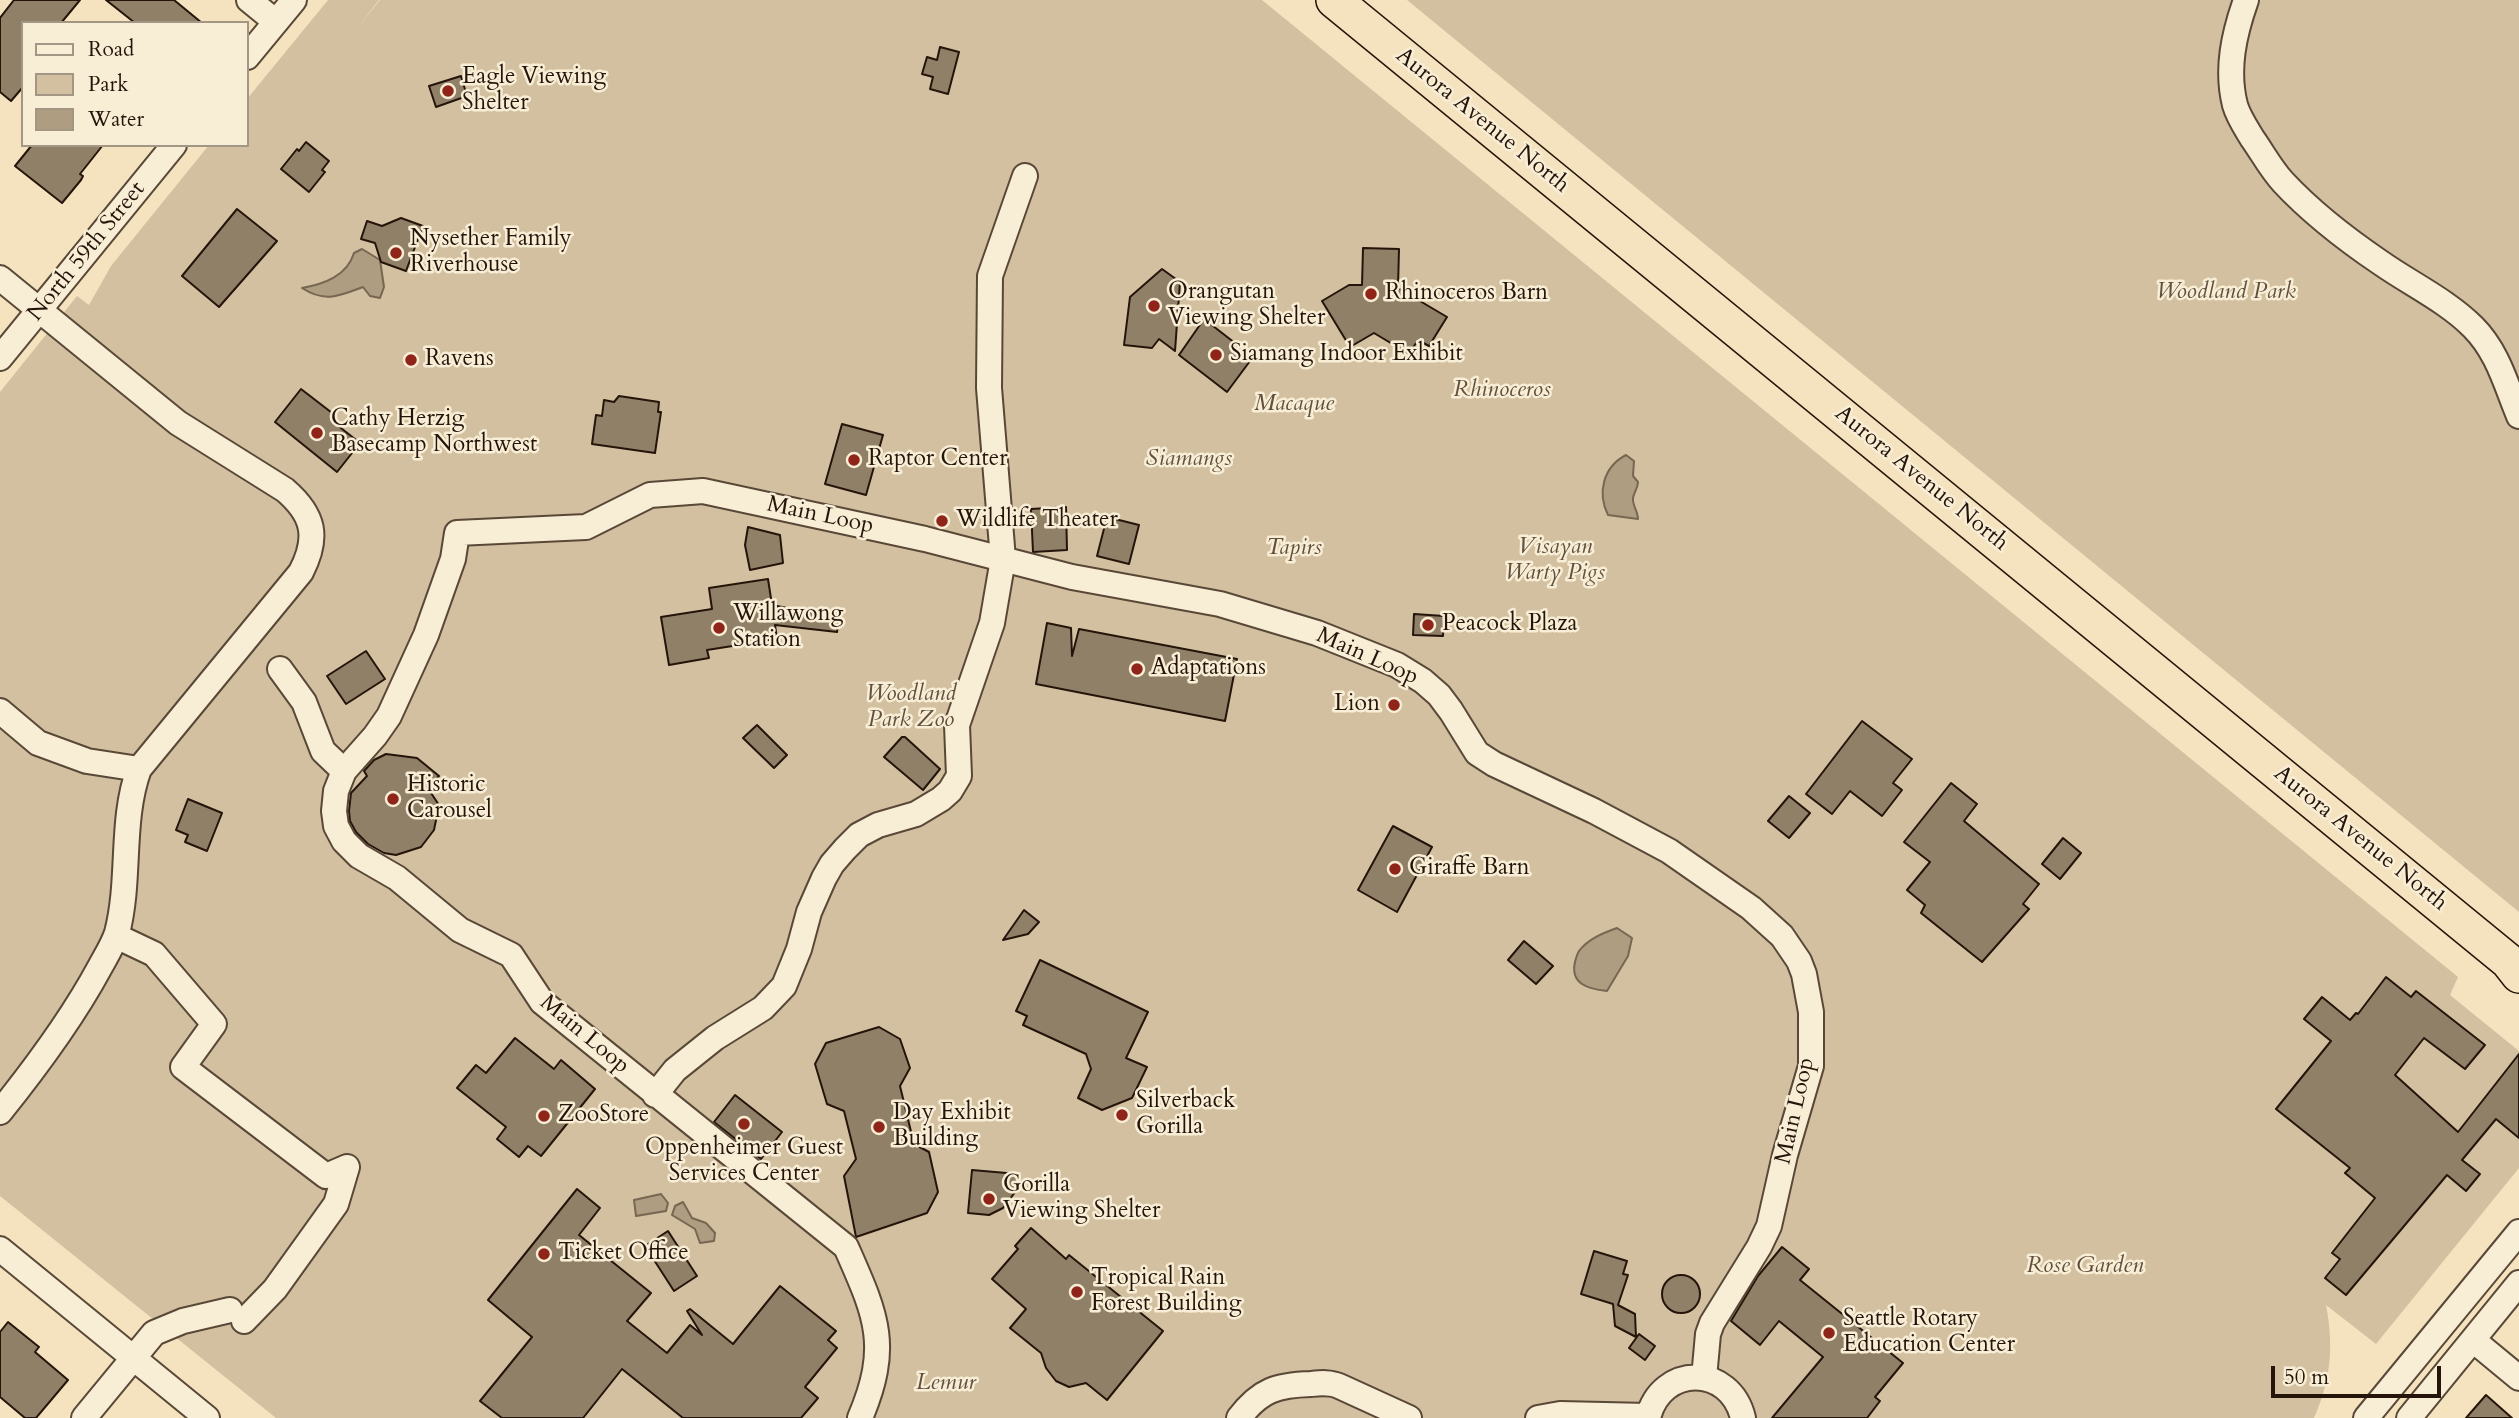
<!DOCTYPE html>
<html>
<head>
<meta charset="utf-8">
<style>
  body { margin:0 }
  #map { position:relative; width:2519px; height:1418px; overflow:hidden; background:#f5e3bf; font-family:Cardo,serif }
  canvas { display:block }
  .legend { position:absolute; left:21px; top:21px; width:228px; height:126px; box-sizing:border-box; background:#f8edd5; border:2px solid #a49684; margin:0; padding:9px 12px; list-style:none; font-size:21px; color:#25140a }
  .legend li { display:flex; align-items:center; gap:14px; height:35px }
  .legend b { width:35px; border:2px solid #a49684 }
  .scale { position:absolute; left:2271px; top:1366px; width:170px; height:32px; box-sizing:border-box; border:4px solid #25140a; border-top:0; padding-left:9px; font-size:21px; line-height:24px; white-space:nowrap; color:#25140a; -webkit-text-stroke:5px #f8edd5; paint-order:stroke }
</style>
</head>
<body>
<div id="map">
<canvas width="2519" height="1418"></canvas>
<ul class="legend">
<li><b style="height:9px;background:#f8edd5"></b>Road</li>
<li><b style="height:19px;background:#d2c0a0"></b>Park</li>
<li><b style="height:19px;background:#ae9d81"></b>Water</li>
</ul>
<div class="scale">50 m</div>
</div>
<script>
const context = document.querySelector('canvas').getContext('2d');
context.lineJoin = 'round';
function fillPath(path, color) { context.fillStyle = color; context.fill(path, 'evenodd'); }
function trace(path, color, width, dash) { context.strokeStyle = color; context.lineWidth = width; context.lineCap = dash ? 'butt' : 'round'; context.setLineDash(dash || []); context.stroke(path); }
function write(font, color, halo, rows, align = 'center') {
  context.font = font + ' Cardo,serif'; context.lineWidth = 5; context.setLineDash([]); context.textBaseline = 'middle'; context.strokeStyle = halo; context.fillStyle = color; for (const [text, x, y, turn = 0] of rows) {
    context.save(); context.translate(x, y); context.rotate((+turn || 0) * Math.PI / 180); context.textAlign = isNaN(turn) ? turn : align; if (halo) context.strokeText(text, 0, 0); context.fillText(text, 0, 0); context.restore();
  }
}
const green = new Path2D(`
  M328,0H379L358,27L380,0H1262L2458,977L2450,995L2519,1051V1168L2376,1344L2326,1305C2334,1346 2331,1380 2314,1418H276L0,1196V392L77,296L89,305L111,266L209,145H247V99Z
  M1407,0H2519V912Z`);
const water = new Path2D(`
  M362,249L380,260L384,287L380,298L370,296L363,287C339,296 325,303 302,288C324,284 347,276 354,253Z
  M1626,455L1634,461L1633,476L1638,482C1638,488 1634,492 1633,498C1632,505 1638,511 1638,519L1608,515C1597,493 1603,467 1626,455Z
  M1617,928L1632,938L1628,956L1607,991C1588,989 1570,984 1575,962C1576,958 1577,954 1579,951C1588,939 1603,933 1617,928Z
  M661,1194L668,1203L666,1211L636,1216L634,1200Z
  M683,1202L692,1218L706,1223L715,1233L714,1241L700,1243L695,1229L672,1215L675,1206Z`);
const building = new Path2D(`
  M14,0H80L61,23H23V87L11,101L0,92V18Z
  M106,0H174L202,23H135Z
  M940,47L959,52L948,94L930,89L933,77L922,74L927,57L937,60Z
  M461,76L467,96L436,107L429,86Z
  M306,142L329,161L322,170L325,172L309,192L281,169L297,149L299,151Z
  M32,145H103L80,174L83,176L81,180L62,203L15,166Z
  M237,209L277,241L219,307L182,276Z
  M401,218L423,226L406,271L381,262L375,243L361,239L367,221L382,226Z
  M1363,248L1399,249L1398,288L1447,317L1429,346L1418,340L1409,354L1374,333L1350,347L1322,301L1349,285H1362Z
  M1162,269L1180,282L1175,351L1159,339L1152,348L1124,345L1130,297Z
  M1204,319L1253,357L1227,392L1179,355Z
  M301,389L336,416L332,421L360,443L337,472L275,422Z
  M619,396L659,402L658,412H661L655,453L592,444L596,415L602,416L604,400L614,402Z
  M842,424L883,435L866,495L825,484Z
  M1066,507L1067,550L1033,552L1031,509Z
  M1107,517L1139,525L1129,564L1097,556Z
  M748,527L780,535L783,563L750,570L745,545Z
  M768,579L772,605L839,618L837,632L775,625L777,639L707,650L709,658L669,665L661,617L712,609L709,588Z
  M1414,614L1444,616L1443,636L1413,635Z
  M1047,623L1071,628L1072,656L1079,629L1237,659L1225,721L1036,684Z
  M366,651L385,679L346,704L327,676Z
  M1862,721L1912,759L1893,783L1902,790L1882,816L1850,791L1832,814L1806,794Z
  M757,725L787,755L774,768L743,738Z
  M902,737H905L940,769L923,790L884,757Z
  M386,754L417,758L439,776L427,787L439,805L434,830L421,847L396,855L384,853L368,844L356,832L350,821L349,811L351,793L367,776L364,771L374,760Z
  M1951,783L1977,804L1964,821L2039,884L2023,904L2029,909L1982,962L1921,913L1925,905L1907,890L1930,862L1904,842Z
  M1789,796L1810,813L1789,838L1768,821Z
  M188,799L222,813L207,851L185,842L188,835L176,830Z
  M1393,826L1432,847L1397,912L1358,890Z
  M2063,838L2081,853L2060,879L2042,864Z
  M1024,910L1039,922L1028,934L1003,940Z
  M1524,941L1553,966L1536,984L1508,960Z
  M1040,960L1148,1012L1126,1058L1147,1067L1132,1098L1102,1110L1078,1098L1091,1069L1086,1054L1023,1025L1027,1016L1016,1011Z
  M2386,977L2411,997L2416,991L2485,1045L2465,1069L2424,1038L2395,1075L2458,1132L2519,1054V1138L2496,1119L2462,1160L2480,1174L2466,1191L2447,1175L2346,1295L2325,1278L2340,1259L2332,1253L2375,1198L2345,1173L2350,1168L2276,1109L2331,1041L2304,1019L2322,997L2350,1020L2356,1013L2358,1014Z
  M879,1027L900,1039L910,1068L900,1086L914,1144L929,1152L938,1192L927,1213L856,1237L844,1176L856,1159L844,1111L827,1104L815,1064L826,1043Z
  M515,1038L554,1069L561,1060L595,1089L541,1156L528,1146L519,1157L497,1139L506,1127L457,1088L476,1065L486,1073Z
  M735,1095L782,1132L761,1159L714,1122Z
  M972,1170L1018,1174L1016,1191L1003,1208L989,1215L968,1213Z
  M577,1189L600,1208L579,1235L651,1293L627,1321L667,1353L690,1325L702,1335L687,1311L690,1309L733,1344L780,1286L836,1331L828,1340L837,1348L805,1387L818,1398L801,1418H683L622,1369L583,1418H502L480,1401L532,1337L488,1300Z
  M1031,1228L1066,1259L1069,1255L1163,1331L1107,1400L1086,1383L1069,1387L1056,1381L1046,1368L1041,1353L1010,1328L1026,1309L992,1279L1018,1249L1015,1246Z
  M668,1231L697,1276L674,1291L645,1246Z
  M1782,1247L1809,1269L1800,1280L1903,1363L1875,1397L1880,1401L1867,1418H1772L1823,1357L1779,1321L1760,1345L1731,1321L1758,1276Z
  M1594,1251L1627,1261L1623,1274L1628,1275L1618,1305L1635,1314L1636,1337L1615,1326L1613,1304L1581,1294Z
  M1662 1294a19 19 0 1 1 38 0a19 19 0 1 1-38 0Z
  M8,1322L39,1347L35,1352L68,1380L36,1418H25L0,1397V1332Z
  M1639,1334L1655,1346L1645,1360L1629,1348Z
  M2486,1395L2512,1418H2466Z`);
const minor = new Path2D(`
  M249,0L276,22
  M2246,0C2234,34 2226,69 2235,105C2238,116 2246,128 2252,138C2262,152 2271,169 2283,182C2311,212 2347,240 2381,263C2411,284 2447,301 2473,327C2498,352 2506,385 2519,416
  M247,57L294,0
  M0,278L178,423L285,490C314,515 319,537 301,572L139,769C120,821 131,879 117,933C113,945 106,956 100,967C72,1019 37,1066 0,1112
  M0,358L174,145
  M280,669L304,702L323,751L344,771
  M0,711L38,743L87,761L139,769
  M116,936L154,954L214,1024L183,1067L326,1176L347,1167L336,1204L275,1289L244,1321
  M655,1095L675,1070L715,1038L763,1008L784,986L799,949L809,912L824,878L832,864L845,849L859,835L878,825L916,814L941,799L950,791L959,776L957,725L992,623L1003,559L989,388L990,276L1025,176
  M0,1249L207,1418
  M2473,1340L2519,1378
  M84,1418L154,1333L183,1321L230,1310
  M860,1418C891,1345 876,1315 846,1247L542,1002L511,955L460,930L397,878L359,856L344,841L336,826L334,811L336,791L344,771L375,736L389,716L426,635L453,559L457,533L586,527L650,495L703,491L925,539L1072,577L1220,604L1317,633L1397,665L1423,681L1439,695L1451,711L1477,753L1494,764L1594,811L1669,851L1751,908L1782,936L1799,961L1804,974L1811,1012V1066L1785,1155L1769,1226L1759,1247L1712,1323L1708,1334L1704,1378
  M1239,1418C1260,1390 1277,1385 1311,1384C1321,1383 1330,1382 1339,1386L1409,1418
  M1538,1418L1560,1414L1648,1416
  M1648,1418C1661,1364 1730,1364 1743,1418
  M2366,1418L2519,1232
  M2409,1418L2519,1283`);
const highway = new Path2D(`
  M1334,0L2508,961L2519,975`);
const markers = [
  [448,91,7,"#8f2418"],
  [396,253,7,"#8f2418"],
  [1371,294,7,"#8f2418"],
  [1154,306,7,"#8f2418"],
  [1216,355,7,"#8f2418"],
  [411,360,7,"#8f2418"],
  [317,433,7,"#8f2418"],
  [854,460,7,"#8f2418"],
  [942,521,7,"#8f2418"],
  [1428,625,7,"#8f2418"],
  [719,628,7,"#8f2418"],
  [1137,669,7,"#8f2418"],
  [1394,705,7,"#8f2418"],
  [393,799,7,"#8f2418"],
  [1395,869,7,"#8f2418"],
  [1122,1115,7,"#8f2418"],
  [544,1116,7,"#8f2418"],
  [744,1124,7,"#8f2418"],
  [879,1127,7,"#8f2418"],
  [989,1199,7,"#8f2418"],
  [544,1254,7,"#8f2418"],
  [1077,1292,7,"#8f2418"],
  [1829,1333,7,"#8f2418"]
];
const poiNames = [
  ["Eagle Viewing",462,78],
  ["Shelter",462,104],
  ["Nysether Family",410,240],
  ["Riverhouse",410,266],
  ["Orangutan",1168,293],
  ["Viewing Shelter",1168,319],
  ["Rhinoceros Barn",1385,294],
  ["Siamang Indoor Exhibit",1230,355],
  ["Ravens",425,360],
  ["Cathy Herzig",331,420],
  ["Basecamp Northwest",331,446],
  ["Raptor Center",868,460],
  ["Wildlife Theater",956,521],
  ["Willawong",733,615],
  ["Station",733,641],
  ["Peacock Plaza",1442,625],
  ["Adaptations",1151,669],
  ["Lion",1380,705,"right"],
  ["Historic",407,786],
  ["Carousel",407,812],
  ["Giraffe Barn",1409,869],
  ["Silverback",1136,1102],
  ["Gorilla",1136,1128],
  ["Day Exhibit",893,1114],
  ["Building",893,1140],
  ["ZooStore",558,1116],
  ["Oppenheimer Guest",744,1149,"center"],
  ["Services Center",744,1175,"center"],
  ["Gorilla",1003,1186],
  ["Viewing Shelter",1003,1212],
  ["Ticket Office",558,1254],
  ["Tropical Rain",1091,1279],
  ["Forest Building",1091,1305],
  ["Seattle Rotary",1843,1320],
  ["Education Center",1843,1346]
];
const streetNames = [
  ["Aurora Avenue North",1482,121,39],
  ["North 59th Street",87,252,-51],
  ["Aurora Avenue North",1921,479,39],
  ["Main Loop",820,516,12],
  ["Main Loop",1367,657,24],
  ["Aurora Avenue North",2360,839,39],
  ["Main Loop",584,1035,40],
  ["Main Loop",1796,1111,-77]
];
const parkNames = [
  ["Woodland Park",2226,293],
  ["Rhinoceros",1502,391],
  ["Macaque",1294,405],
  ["Siamangs",1189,460],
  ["Visayan",1555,548],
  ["Warty Pigs",1555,574],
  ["Tapirs",1294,549],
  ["Woodland",911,695],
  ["Park Zoo",911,721],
  ["Rose Garden",2085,1267],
  ["Lemur",946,1384]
];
fillPath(green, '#d2c0a0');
fillPath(water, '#ae9d81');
trace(water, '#776651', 2);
fillPath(building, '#918068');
trace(building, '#25140a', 2);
trace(minor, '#594837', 28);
trace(highway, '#25140a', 38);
trace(minor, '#f8edd5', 24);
trace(highway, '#f5e3bf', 35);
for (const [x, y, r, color] of markers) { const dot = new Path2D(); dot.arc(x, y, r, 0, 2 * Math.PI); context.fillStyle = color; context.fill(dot); trace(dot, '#f8edd5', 2.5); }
write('23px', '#25140a', '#f8edd5', poiNames, 'left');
write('23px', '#25140a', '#f8edd5', streetNames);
write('italic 23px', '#62503e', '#f8edd5', parkNames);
</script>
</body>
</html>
